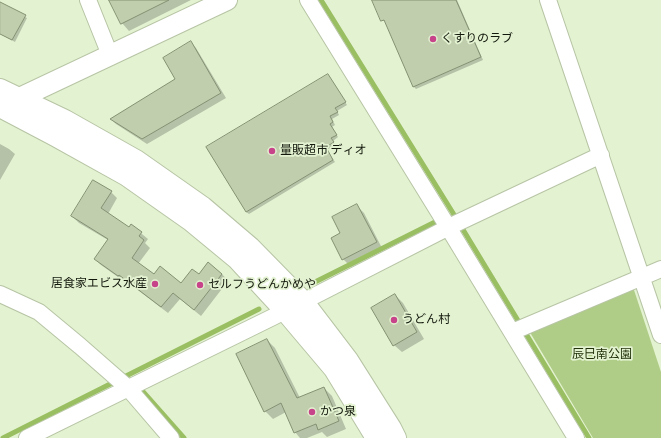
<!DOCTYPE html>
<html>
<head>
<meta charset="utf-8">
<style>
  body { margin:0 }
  canvas { display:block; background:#e3f2d1 }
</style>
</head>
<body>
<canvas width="661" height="438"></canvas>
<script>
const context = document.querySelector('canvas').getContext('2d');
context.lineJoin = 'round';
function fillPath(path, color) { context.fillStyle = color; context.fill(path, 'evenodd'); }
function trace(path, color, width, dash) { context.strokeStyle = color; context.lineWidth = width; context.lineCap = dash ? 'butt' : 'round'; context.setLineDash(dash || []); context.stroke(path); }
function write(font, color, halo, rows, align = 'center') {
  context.font = font + ' "PT Sans Narrow","Noto Sans JP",sans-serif'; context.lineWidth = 3.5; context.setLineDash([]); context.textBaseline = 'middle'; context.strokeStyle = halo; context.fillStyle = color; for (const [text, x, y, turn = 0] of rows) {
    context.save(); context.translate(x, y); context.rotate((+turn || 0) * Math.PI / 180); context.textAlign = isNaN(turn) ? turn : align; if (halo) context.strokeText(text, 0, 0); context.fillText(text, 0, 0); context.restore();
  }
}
const green = new Path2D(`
  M633,287L661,372V438H593L528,329Z`);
const shadow = new Path2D(`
  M113,0H191L129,31L122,23Z
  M373,0H457L483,60L416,89L414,87L386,22L382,20Z
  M0,3L27,18L15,42L0,34Z
  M191,43L196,48L226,98L147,144L116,124L111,119L177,79Z
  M328,75L347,105L337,111L339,115L332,119L335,125L332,127L338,137L333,141L335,145L327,150L335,162L249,214L246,212Z
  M0,144L9,149L15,154L0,180Z
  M111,192L117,198L108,214L129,229L131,225L148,239L145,243L150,248L138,264L154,276L181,284L200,275L222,274L228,281L201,316L180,299L168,313L126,281L125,282L101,265L95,259L108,240L79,223L72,216Z
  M356,205L364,213L383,250L351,267L343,259L342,234Z
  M395,295L403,303L424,339L402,352L394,345Z
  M267,340L275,348L300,398L324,388L332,396L346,429L327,437L322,432L307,438H300L295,432L286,412L273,419L265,411Z`);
const stream = new Path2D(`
  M321,0L453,213L589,438
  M311,284L441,219
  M138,386L184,438
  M3,438L259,309`);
const building = new Path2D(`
  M109,0H169L121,24Z
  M372,0H456L481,57L413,87L384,20L381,21Z
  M0,2L26,15L12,40L0,34Z
  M191,41L221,93L142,139L110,119L175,79L163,58Z
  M328,74L346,102L335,108L338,112L330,116L333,122L330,124L337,135L331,138L334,142L326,147L333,160L246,212L206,147Z
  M93,180L112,191L101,208L129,227L131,224L142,232L139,236L144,240L132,258L154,274L160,266L181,283L192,269L199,274L208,262L222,274L194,310L173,293L161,307L119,275L118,276L94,259L108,239L71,216Z
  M357,204L377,242L342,260L331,238L340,233L332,217Z
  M395,294L417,332L393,346L371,308Z
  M267,339L297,398L324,387L339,421L318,430L316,424L294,433L281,403L264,412L236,354Z`);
const minor = new Path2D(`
  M88,0L110,55
  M308,0L448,227L576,438
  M548,0L661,335
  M0,294L39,312L80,346L128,388L171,438
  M512,332L661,269
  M27,438L273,317L455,224L601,155`);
const tertiary = new Path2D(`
  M0,89L65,120L136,160L203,207L250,247L303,301L348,360L391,428L396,438
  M11,102L227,0
  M0,107L55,136L127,176L191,221L237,259L285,311L334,369L376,438`);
const markers = [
  [433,39,4,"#c7448b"],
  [272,151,4,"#c7448b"],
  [155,284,4,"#c7448b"],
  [200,285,4,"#c7448b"],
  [394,320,4,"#c7448b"],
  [312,412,4,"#c7448b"]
];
const poiNames = [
  ["くすりのラブ",441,39],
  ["量販超市 ディオ",280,151],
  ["居食家エビス水産",147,284,"right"],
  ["セルフうどんかめや",208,285],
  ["うどん村",402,320],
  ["かつ泉",320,412]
];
const parkNames = [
  ["辰巳南公園",602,355]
];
fillPath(green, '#afcd86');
fillPath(shadow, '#0003');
trace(stream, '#9abf62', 5);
fillPath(building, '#c0ceae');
trace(building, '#849273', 1);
trace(minor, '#b7c5a5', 18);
trace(tertiary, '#b7c5a5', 22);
trace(minor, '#fff', 16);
trace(tertiary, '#fff', 20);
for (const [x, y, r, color] of markers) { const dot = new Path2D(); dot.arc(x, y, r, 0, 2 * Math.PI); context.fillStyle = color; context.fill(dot); trace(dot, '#e3f2d1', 1.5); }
write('12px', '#13180c', '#e3f2d1', poiNames, 'left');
write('12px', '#223109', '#e3f2d1', parkNames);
</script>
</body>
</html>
